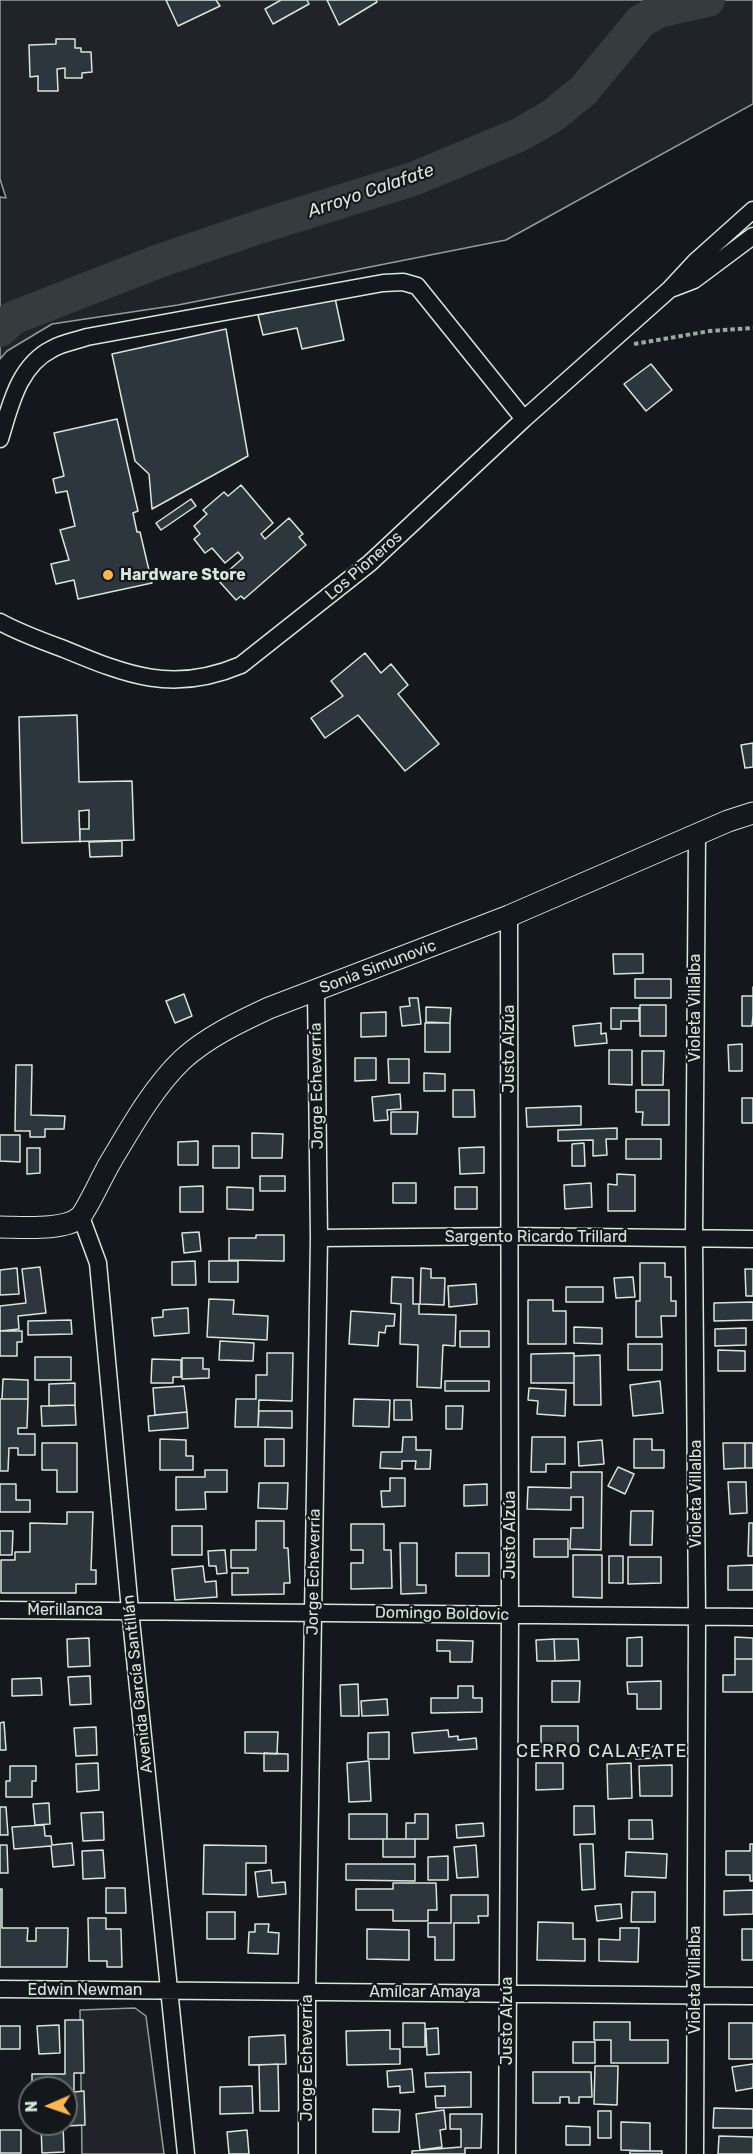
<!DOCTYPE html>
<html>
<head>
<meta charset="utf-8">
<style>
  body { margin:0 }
  #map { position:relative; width:753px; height:2154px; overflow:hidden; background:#14181c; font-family:Rubik,sans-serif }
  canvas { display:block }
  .north { position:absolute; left:18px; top:2076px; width:60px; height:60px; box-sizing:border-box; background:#14181c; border:2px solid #626a69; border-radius:50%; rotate:268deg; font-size:16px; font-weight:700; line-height:24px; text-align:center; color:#d8e6dc }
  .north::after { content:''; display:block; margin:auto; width:21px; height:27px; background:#ffb74d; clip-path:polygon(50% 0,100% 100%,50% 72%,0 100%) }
</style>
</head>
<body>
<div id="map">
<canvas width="753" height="2154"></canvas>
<div class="north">N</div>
</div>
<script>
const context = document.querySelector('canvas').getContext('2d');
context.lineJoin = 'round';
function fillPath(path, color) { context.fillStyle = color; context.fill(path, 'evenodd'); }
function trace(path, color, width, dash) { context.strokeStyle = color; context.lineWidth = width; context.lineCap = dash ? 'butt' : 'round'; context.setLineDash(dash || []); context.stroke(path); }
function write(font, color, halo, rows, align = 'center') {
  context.font = font + ' Rubik,sans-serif'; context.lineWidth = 4.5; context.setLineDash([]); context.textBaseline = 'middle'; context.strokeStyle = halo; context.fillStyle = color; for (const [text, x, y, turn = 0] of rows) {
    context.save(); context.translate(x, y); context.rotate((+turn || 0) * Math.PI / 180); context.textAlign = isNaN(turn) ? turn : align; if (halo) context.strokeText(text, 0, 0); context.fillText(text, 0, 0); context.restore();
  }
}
const green = new Path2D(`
  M0,0H753V104L506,240L178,305L52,324L7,351L0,359V197L6,198L0,179Z
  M135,2008L146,2016L164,2154H82L80,2010Z`);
const river = new Path2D(`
  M0,330L13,318L159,261L262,226L413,179L519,135L552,116L584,90L640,22L658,11L708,0`);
const building = new Path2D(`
  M166,0H216L220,6L178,26Z
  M281,0H307L309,4L273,24L265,9Z
  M327,0H376L377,2L339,25Z
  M56,39H75V48H81V52H91L92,72L82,73V78H65V68L57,69L58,91H38V76L30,77L29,45L56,44Z
  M335,298L344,340L302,349L297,328L263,335L258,315Z
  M226,329L248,456L152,509L149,474L135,461L112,354Z
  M651,364L672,390L646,411L624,384Z
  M117,419L138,511L133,513L137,532H140L152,583L78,599L74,580L56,584L51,564L69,560L60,530L75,526L67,491L56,493L53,479L64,476L54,433Z
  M241,485L273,523L261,534L265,539L289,518L303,534L299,537L306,545L244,599L241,596L236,600L218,580L243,558L238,552L225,563L212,548L205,553L194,539L200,534L194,526L207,514L203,510L224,492L228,496Z
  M191,499L196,506L161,530L156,523Z
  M365,653L381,673L391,664L408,685L398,694L439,744L405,771L358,715L325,738L311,718L343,696L331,681Z
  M77,715L79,782L132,781L134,840L22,843L19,717ZM89,810V829H80V842L79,811Z
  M753,743V767L745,768L741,745Z
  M122,841V856L90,857L89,842Z
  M613,954H643V973L614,974Z
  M635,979H671V998H635Z
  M753,987V1015L752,1026H742V996H753Z
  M184,994L192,1016L175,1023L166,1001Z
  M409,998H418L421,1024L402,1026L400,1007L410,1006Z
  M640,1005H666V1036H640Z
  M426,1007L451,1008L450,1023L426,1022Z
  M611,1008H639V1021H621V1029H611Z
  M386,1012V1036L361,1037V1013Z
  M425,1023H450V1052H425Z
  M601,1023V1034L606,1033L607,1043L575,1046L573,1026Z
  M742,1044V1071H729L728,1045Z
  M609,1050H632V1085L609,1084Z
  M642,1051H664L663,1085H642Z
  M355,1058H376V1080L355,1081Z
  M388,1059H409V1083H389Z
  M16,1065H32L31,1115L65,1116L64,1129H45V1137H30V1131H15Z
  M424,1073L445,1074V1091H424Z
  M453,1090H474L475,1117H453Z
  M636,1090H669V1125H642L643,1112H636Z
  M400,1094L401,1109L387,1110L388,1120L374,1121L372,1097Z
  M742,1098H753V1123H742Z
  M581,1106V1125L527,1127L526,1108Z
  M391,1112H418L417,1134H391Z
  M617,1128V1139H606L607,1155L593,1156V1140L558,1141V1130Z
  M252,1133L283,1134L282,1158H252Z
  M0,1135H20V1162L0,1161Z
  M626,1139H661V1159H626Z
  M198,1141V1165H178V1142Z
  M584,1143L585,1166H572V1144Z
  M213,1146H239V1168H213Z
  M484,1147V1173L460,1174L459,1148Z
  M27,1148H40V1173L27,1174Z
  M617,1174L635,1175V1211H608V1184L617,1185Z
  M260,1176H285V1191H260Z
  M393,1183H416V1203H393Z
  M591,1183L592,1207L565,1209L564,1185Z
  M203,1186V1212H180V1187Z
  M227,1187L253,1188V1210L227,1209Z
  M455,1187H477V1209H455Z
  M199,1232L201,1251L184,1253L182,1233Z
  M256,1235H284V1261L229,1260V1238H256Z
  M195,1261L196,1285H172V1262Z
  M209,1261H238V1282H209Z
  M640,1263H665V1277H671V1301H676V1316H661L662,1337H636V1301H640Z
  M40,1267L46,1313L18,1316L19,1329L0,1331V1306L26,1303L22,1269Z
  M17,1268L19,1294L0,1295V1270Z
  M421,1268L431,1269V1278H445L444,1305L420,1304Z
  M745,1269H753V1296H746Z
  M392,1277L413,1278V1304H419V1314L456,1315L455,1346L443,1345L441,1388L417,1387L418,1345L400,1344L401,1304L391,1303Z
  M633,1277L635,1297L616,1298L614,1278Z
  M476,1284L477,1304L449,1307L448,1286Z
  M566,1287H603V1302H566Z
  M209,1299L234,1300L233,1314L268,1316L267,1340L207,1337Z
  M528,1300H553V1311H566V1344H528Z
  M753,1302V1320L714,1321V1303Z
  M188,1308L189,1333L154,1336L152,1318L163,1317V1310Z
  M351,1311L395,1314L394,1326H386L385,1333L379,1332L378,1346L349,1344Z
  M71,1320L72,1334L28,1335V1321Z
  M574,1327L602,1328V1344L574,1343Z
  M746,1328V1345L715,1346V1329Z
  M0,1331H22V1342H17V1356H0Z
  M460,1331H489V1347H460Z
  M220,1341L254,1343L253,1361L219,1360Z
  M628,1344H662V1370H628Z
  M718,1350L745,1351V1371H718Z
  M267,1353H293L292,1401L259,1400L258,1427H235L236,1399H256V1375H267Z
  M574,1353V1383H531V1354Z
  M600,1355L601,1405H574V1356Z
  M35,1357H71V1380H35Z
  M182,1358H203V1369H209V1378L182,1379Z
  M152,1359L181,1360V1377H173V1383H151Z
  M3,1379L28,1380V1399H2Z
  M445,1381H489V1391H445Z
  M660,1381L663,1413L633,1416L630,1385Z
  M75,1383V1405L49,1406V1384Z
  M184,1386L187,1412L155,1415L153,1388Z
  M529,1388L566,1390L565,1416L537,1414L538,1401L528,1400Z
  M0,1399H28L27,1428H18V1434H35V1455H18V1448H9L8,1471H0Z
  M354,1399L390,1400L389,1427L353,1426Z
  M394,1400H411L412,1420H394Z
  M75,1405L76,1425L42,1426L41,1406Z
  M446,1406H463L462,1429H446Z
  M259,1411H292V1428L258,1427Z
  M187,1412L188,1428L149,1431L148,1416Z
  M403,1437H416V1450H431L430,1469H415L416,1461H402V1469L380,1468L381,1452H402Z
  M532,1437H565V1464H546V1472H531Z
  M160,1439L186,1440V1456H193V1470H160Z
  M265,1439H284V1466H265Z
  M634,1439H652V1450H664V1468H634Z
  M602,1440L604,1464L579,1466L578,1442Z
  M42,1443H77V1492H57V1470H42Z
  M723,1443H745V1468L724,1469Z
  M745,1443H753V1468H745Z
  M618,1467L634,1474L625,1494L608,1486Z
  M205,1470H227V1492H205L206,1509L176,1510V1477H205Z
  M571,1472H602L601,1550L570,1549L571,1528H583V1497H571V1510L527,1509L528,1487L571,1488Z
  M390,1478H405V1506L382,1507L381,1491H390Z
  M728,1482H746L747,1513L730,1514Z
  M259,1483H288L287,1509L258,1508Z
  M0,1484H16V1500H30V1512H0Z
  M487,1484V1505L464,1506V1485Z
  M631,1511H653L652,1545H630Z
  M67,1512H93L91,1570H96V1584H76V1593H1V1560H15V1552H30V1523L67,1524Z
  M256,1521H284V1548H288L290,1583H284V1594L232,1595V1573H248V1568H231V1550H256Z
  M749,1523H753V1556H748Z
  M351,1524H384V1550H391L392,1588L351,1589V1563H363V1550H351Z
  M172,1526H202V1555H172Z
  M0,1531H13L12,1555H0Z
  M534,1539H568V1557H534Z
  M400,1543H417V1585H426V1593L401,1594Z
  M225,1550L227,1573L217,1574L216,1566H209L208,1551Z
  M456,1553H489V1576H456Z
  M573,1555H602V1598L573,1597Z
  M609,1556H623V1583H609Z
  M628,1557H661V1583L628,1584Z
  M753,1565V1590H728V1566Z
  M203,1566L205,1582L216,1581L217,1597L175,1600L172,1569Z
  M642,1637V1666H627V1638Z
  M735,1637L753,1638V1659H735Z
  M89,1638L90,1666L68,1667L67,1639Z
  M554,1639H578L579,1660L555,1661Z
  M554,1639L555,1661H537L536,1640Z
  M437,1640L473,1641L472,1662H450V1651H437Z
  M735,1659H753V1692H723V1675H735Z
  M90,1676L91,1704L70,1705L68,1677Z
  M41,1678L42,1695L12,1696V1679Z
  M552,1681H580L579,1702H552Z
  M661,1681V1709H637V1694H628L627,1682Z
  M358,1684L359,1716H341L340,1685Z
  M458,1686H473V1698H482V1712L431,1713V1698H458Z
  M387,1699L388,1715L362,1716L361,1701Z
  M4,1722L6,1750H0V1723Z
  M541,1726H578V1747H541Z
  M96,1727L97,1755L76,1756L74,1728Z
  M448,1730L449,1737L458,1736V1740L476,1738L477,1749L414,1753L412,1733Z
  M245,1732H278L277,1754L245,1753Z
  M389,1732V1759H368V1733Z
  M657,1746V1758L636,1759L635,1748Z
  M264,1753L288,1754V1771H264Z
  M369,1761L371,1801L349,1802L347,1763Z
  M98,1763L99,1790L77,1792L76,1764Z
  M536,1763H563V1789L536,1790Z
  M631,1763L632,1798L608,1799L607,1764Z
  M672,1765V1796H640L639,1766Z
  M10,1766H36V1781H32V1797H6V1781H10Z
  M49,1803L50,1824L35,1825L33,1804Z
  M574,1806H594L595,1834L574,1835Z
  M0,1807H6L8,1835H0Z
  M103,1812L104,1840L83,1841L81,1813Z
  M349,1814H387V1839H349Z
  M415,1814H428V1839H406V1823H415Z
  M629,1820H652L653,1839H629Z
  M483,1823L484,1836L457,1838L456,1825Z
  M44,1825L45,1836H51L52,1845L72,1843L74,1865L53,1867L51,1846L14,1849L12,1827Z
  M383,1839H415V1857H383Z
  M580,1844H593L595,1889L582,1890Z
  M750,1844H753V1881H750V1875H726V1851H750Z
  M0,1845H7L8,1873H0Z
  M204,1845L266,1846V1863H246V1895L203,1894Z
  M476,1845L478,1877L457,1878L454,1847Z
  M103,1850L105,1878L83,1879L82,1851Z
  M626,1852L667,1854L666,1878L625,1876Z
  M448,1856V1880H428V1857Z
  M346,1864H415V1881L346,1880Z
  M271,1870L272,1883L285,1882L286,1894L258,1897L255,1872Z
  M393,1883H436L437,1910H428V1921H393V1910H356V1889H393Z
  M106,1888H125L126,1913H106Z
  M0,1889H2V1928H28L27,1941H36V1928H68L67,1967H0Z
  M753,1890V1914L724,1915V1891Z
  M632,1892H655V1922H631Z
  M451,1895H488V1916H478L479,1923H454V1960H435V1937H428V1923H451Z
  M621,1904L622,1918L597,1921L595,1906Z
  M207,1912H235V1939H207Z
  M88,1918H106V1929H121L122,1967H107V1961H89Z
  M538,1922L573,1923V1939H585V1961L537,1960Z
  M255,1924H269L268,1932L279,1933L278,1954L248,1953L249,1932H255Z
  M620,1928H639L638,1962L599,1961V1939L620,1940Z
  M367,1929L409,1930V1960L367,1959Z
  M742,1929H753V1960H742Z
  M65,2020H83L84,2073H74V2092L84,2091L85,2125L66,2126V2088H32V2074H65Z
  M594,2022H630V2040H668V2063H611V2040H594Z
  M403,2023H425V2047H403Z
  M729,2023H753V2059H729Z
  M59,2025L60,2053L39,2054L37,2026Z
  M0,2026H20V2049H0Z
  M438,2028L439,2054L427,2055L426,2029Z
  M390,2030V2049H400V2064L347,2065L346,2031Z
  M285,2035L286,2064L249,2065V2037Z
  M573,2042H595V2063H573Z
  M278,2064L279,2111H260L259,2065Z
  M753,2064V2088L736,2091L732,2067Z
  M595,2066H618L617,2105L594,2104Z
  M412,2069L414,2092L400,2093V2086L388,2087L387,2071Z
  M471,2072V2107L436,2108L435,2096H445V2086L426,2087L425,2073Z
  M533,2072H591L592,2097H579V2103H569V2097H560V2103H533Z
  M252,2086L253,2113L220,2114V2087Z
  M714,2108L753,2109V2128H713Z
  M373,2109L400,2110L399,2132H373Z
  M444,2110L446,2129L440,2130L442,2147L420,2150L416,2114Z
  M598,2111H611V2138H598Z
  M450,2114H482L481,2148H465V2154H412V2151L461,2147V2129H450Z
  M621,2122L650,2123V2151L621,2150Z
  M63,2124L64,2152L42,2153L41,2125Z
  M566,2126L590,2127V2145H566Z
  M0,2130H21V2153H0Z
  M247,2130L249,2154H229L227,2132Z
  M719,2136L753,2137V2154H718Z
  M630,2151H662V2154H630Z`);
const path = new Path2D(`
  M634,344L710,331L753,328`);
const minor = new Path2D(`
  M673,288L694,280L753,236
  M0,439C10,407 18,366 52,349C62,343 76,341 87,337L383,283L403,282L417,286L524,419
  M0,622C20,633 42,641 64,649C127,675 173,694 241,665L370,563L524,419L670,289L696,261L753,210
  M81,1217L98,1263L130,1610L186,2154
  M319,1238L509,1236L753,1239
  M0,1610L753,1617
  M0,1989L753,1996
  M307,2154V1992L319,1238L316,991
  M507,2154L510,1614L509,916
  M695,2154L697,1617L694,1238L697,835`);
const tertiary = new Path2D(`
  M0,1227C21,1227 65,1231 80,1217C87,1210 104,1172 111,1161C132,1126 153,1088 182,1060C207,1037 239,1022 269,1008L509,916L728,821L753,813`);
const markers = [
  [108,575,6,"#ffb74d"]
];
const streetNames = [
  ["Los Pioneros",364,566,-41],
  ["Sonia Simunovic",378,967,-21],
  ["Violeta Villalba",695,1008,-90],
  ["Justo Alzúa",509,1049,-90],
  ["Jorge Echeverría",317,1086,-91],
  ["Sargento Ricardo Trillard",536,1237],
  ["Violeta Villalba",696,1494,-90],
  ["Justo Alzúa",510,1535,-90],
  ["Jorge Echeverría",314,1572,-89],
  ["Merillanca",65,1610],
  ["Domingo Boldovic",442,1614,1],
  ["Avenida García Santillán",138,1684,-96],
  ["Violeta Villalba",695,1980,-90],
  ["Edwin Newman",85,1990],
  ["Amílcar Amaya",425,1992],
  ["Justo Alzúa",507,2021,-90],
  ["Jorge Echeverría",307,2058,-90]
];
const poiNames = [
  ["Hardware Store",120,575]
];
const waterNames = [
  ["Arroyo Calafate",371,191,-19]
];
const neighbourhoodNames = [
  ["CERRO CALAFATE",602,1752]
];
fillPath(green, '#202428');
trace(green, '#939e99', 1.5);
trace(river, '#363b3e', 34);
fillPath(building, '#2c363c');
trace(building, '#d8e6dc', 1.5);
trace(minor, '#d8e6dc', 19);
trace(tertiary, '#d8e6dc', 23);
trace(path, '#9da8a2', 4, [4.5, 3]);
trace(minor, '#14181c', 16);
trace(tertiary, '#14181c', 21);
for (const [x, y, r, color] of markers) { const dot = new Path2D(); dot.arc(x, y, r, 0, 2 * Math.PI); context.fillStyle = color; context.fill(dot); trace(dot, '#14181c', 2); }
write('16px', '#d8e6dc', '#14181c', streetNames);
write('bold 16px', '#d8e6dc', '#14181c', poiNames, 'left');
write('italic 18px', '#d8e6dc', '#14181c', waterNames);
context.letterSpacing = '1.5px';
write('18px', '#d8e6dc', '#14181c', neighbourhoodNames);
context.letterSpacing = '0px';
</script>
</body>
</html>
